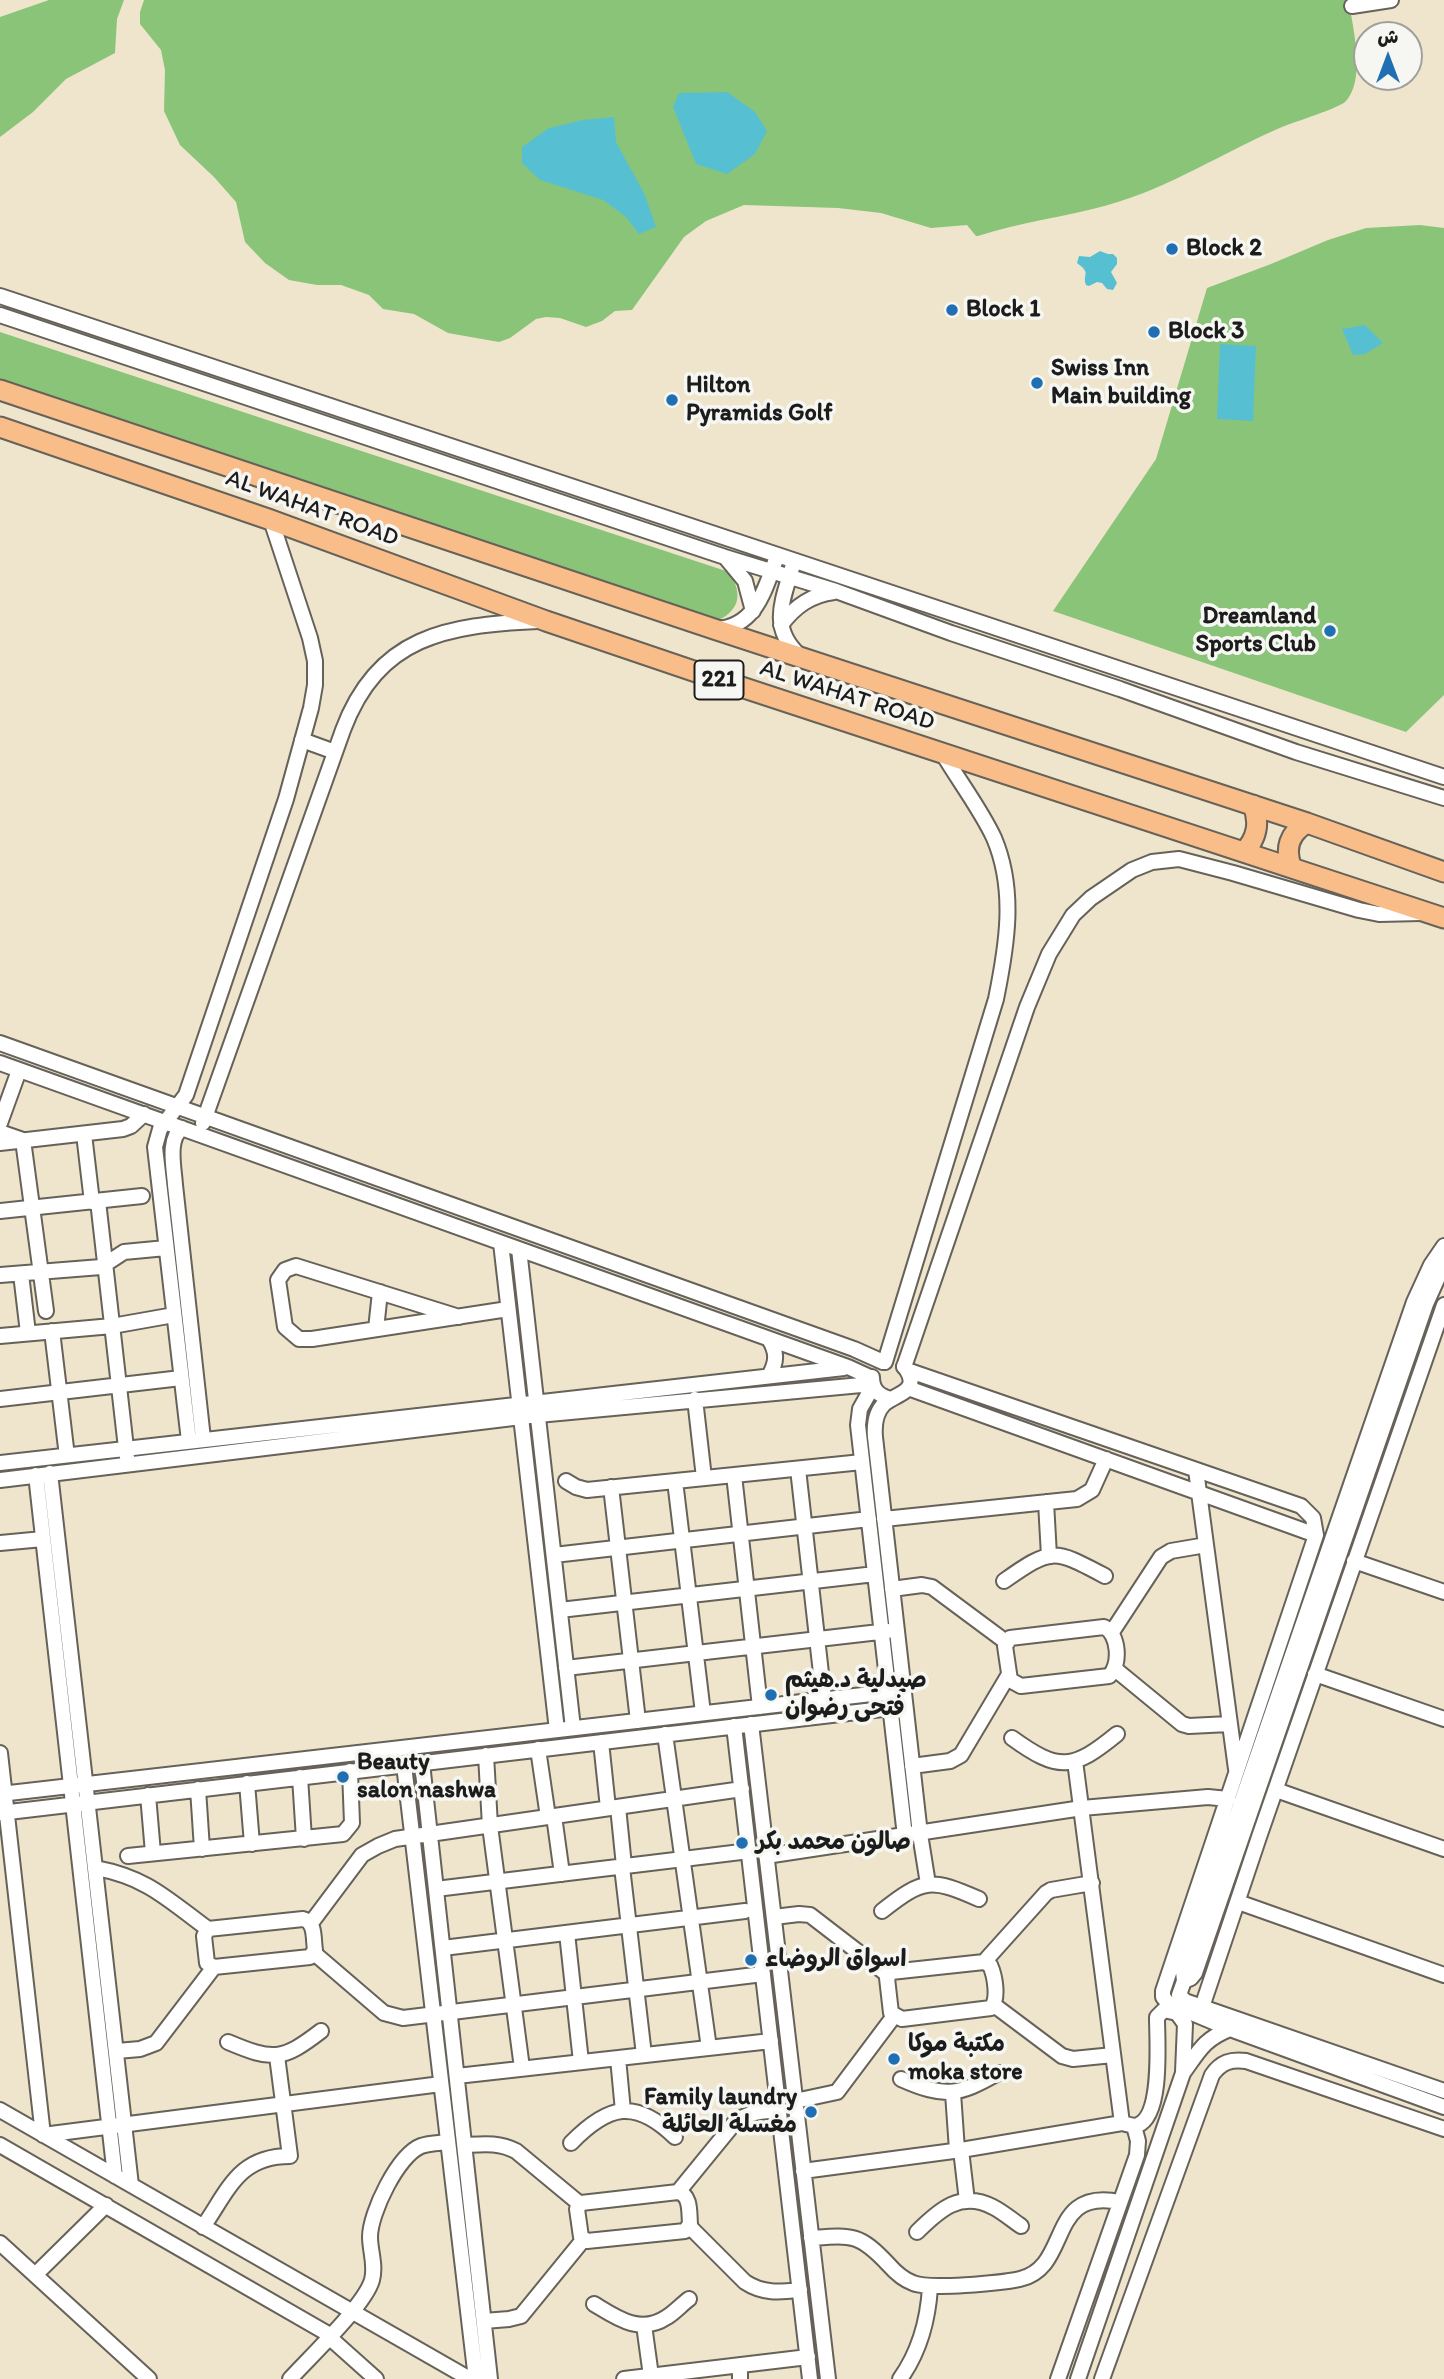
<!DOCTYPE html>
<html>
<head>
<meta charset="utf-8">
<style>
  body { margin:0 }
  #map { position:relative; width:1444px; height:2379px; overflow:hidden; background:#efe5cc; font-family:Itim,"Playpen Sans Arabic",sans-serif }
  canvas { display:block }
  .north { position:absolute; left:1353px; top:21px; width:70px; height:70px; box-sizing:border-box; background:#f6f6f2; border:2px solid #9f9f9c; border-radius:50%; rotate:0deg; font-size:19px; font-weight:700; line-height:28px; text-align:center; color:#1c1c1c }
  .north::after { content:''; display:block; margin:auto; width:24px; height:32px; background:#1f6fb2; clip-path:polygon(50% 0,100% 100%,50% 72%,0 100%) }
</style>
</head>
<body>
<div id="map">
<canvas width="1444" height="2379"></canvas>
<div class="north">ش</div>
</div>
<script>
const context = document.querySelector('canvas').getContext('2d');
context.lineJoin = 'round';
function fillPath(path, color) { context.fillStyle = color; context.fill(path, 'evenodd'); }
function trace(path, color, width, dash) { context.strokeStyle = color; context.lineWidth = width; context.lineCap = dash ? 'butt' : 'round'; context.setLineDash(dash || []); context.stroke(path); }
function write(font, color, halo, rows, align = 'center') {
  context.font = font + ' Itim,"Playpen Sans Arabic",sans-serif'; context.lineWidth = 7; context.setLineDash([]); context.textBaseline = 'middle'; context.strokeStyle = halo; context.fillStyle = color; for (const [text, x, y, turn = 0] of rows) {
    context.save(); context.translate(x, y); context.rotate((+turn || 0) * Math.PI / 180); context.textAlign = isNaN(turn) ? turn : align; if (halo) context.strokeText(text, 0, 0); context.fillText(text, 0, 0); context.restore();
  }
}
const green = new Path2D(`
  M49,0H124L117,19L115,53L66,79L33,112L0,137V17Z
  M144,0H1366L1367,8L1351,14C1355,38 1364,81 1346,101C1340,108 1294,122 1282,127C1224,152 1169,188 1108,205C1065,217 1020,222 978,236H976L967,225L931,228L881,213L838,208L744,205L706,221L684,237L632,310L615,311L602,321L586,327L560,318L546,317L536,319L510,338L499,342L448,333L414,314L383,309L369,295L341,285H317L289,280L265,263L245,242L236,202L214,177L180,145L164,111L165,70L161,50L140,24V12Z
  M1420,225L1444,228V695L1406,732L1053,611L1156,459L1207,288L1271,264L1328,240L1366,228Z
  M0,332L729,572C744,595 739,612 714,622L0,385Z`);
const water = new Path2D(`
  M727,92L755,112L767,131L755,154L727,174L696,164L673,107L679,93Z
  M614,117L616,142L645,195L656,227L639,234L626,217L603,200L540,180L522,163V147L549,128L583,120Z
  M1100,251L1108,254H1113L1117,258V264L1111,272L1117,283L1113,290L1107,289L1102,283L1097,282L1089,286L1086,285C1082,273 1092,274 1077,263L1079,256L1090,257Z
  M1365,325L1383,343L1365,354L1353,355L1342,329Z
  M1220,344L1256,346L1253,421L1217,419Z`);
const minor = new Path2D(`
  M1352,6L1391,0
  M0,296L1444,777
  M0,315L725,557L836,591L951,633L1120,689L1296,752L1444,798
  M726,558L745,581L753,611
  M792,568C782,602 770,628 799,655
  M781,625C795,606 811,595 834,592
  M717,629C755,626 764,592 775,562
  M302,740L335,752
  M0,1043L854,1349L883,1362
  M0,1063L848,1367L872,1378
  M0,1123L17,1076
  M203,1123L343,730C378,636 447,625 538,621
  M182,1128C167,1139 174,1168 175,1185L203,1439
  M0,1132L23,1140L46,1311
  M84,1134L92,1202
  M0,1143L123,1129L131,1126L144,1114
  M98,1201L127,1457
  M0,1211L142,1196
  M501,1243L557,1730
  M1444,1246L1431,1265L1414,1302L1183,1971L1184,1981L1179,1995L1185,2001L1444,2091
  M519,1249L573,1728
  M21,1274L28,1333
  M0,1275L101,1267L124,1252L166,1248
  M459,1317L296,1266L285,1270L278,1280L285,1327L299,1339H312L508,1309
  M376,1329L380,1292
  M52,1331L66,1448
  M0,1336L112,1326L174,1315
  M769,1339C777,1352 777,1361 770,1374
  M885,1362L996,999C1007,945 1016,890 994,838C981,810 959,781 943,754
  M904,1366C923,1392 896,1393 884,1404C875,1413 874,1425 875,1437L920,1834L928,1884
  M904,1367L1027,1007L1049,954L1073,915L1091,898L1132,870L1152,862L1179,859L1233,873L1359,910L1379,914L1421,913
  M907,1370L1301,1506L1313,1518L1316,1535L1163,1991V1997L1168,2003L1230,2029
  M872,1377C872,1390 879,1396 891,1399
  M873,1386L860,1409L858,1425L905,1836
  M908,1388L1316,1535
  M0,1399L181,1378
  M695,1399L704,1478
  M189,1441L155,1147L160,1129L186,1095L286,799L311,708L315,685V661L310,638L271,520
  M0,1463L844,1368
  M798,1469L824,1700
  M1196,1470L1236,1769
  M50,1473L131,2185
  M36,1475L115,2176
  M734,1475L760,1707
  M0,1480L538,1415L872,1384
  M566,1481L576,1487L587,1490L862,1462
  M675,1481L703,1713
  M611,1487L638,1721
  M1046,1502L1049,1556
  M884,1519L1077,1499L1092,1490L1106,1459
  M0,1543L43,1539
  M554,1555L869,1519
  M1354,1561L1444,1592
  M1004,1581C1052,1547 1054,1549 1105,1576
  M892,1589L922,1585L932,1587L1006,1642
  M560,1610L875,1574
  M1104,1627C1119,1633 1121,1666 1109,1676L1021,1686L1010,1680L1005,1646L1010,1638Z
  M1112,1632L1161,1557L1171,1551L1206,1545
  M566,1668L888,1631
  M1115,1669L1182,1724L1189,1726L1229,1724
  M1315,1674L1444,1719
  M751,1724L828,2379
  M734,1726L810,2379
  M665,1734L709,2048
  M1012,1738C1059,1772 1073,1770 1117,1734
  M601,1742L608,1808
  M538,1749L548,1817
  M0,1753L43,2135L441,2084
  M486,1755L490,1826L522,2068
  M1075,1761L1122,2123
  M422,1763L490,2379
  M404,1765L476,2379
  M912,1766L950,1761L961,1755L1008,1676
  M300,1777L304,1839
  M247,1783L252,1844
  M198,1789L202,1849
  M1276,1790L1444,1849
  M0,1794L889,1692
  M148,1795L153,1853
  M618,1807L624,1866
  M0,1813L891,1708
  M554,1816L562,1874
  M128,1856L343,1834L352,1823L350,1771
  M766,1856L1082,1808L1208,1797L1228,1799
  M622,1867L644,2055
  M96,1868C148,1878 167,1899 208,1929
  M436,1889L741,1852
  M1238,1902L1444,1975
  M882,1911C924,1878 931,1878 979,1899
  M774,1917L799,1914L810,1915L888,1975
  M303,1919C316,1922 313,1939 315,1950L310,1957L214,1967L207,1963L204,1936L208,1929Z
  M311,1923L362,1855L378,1846L395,1839L742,1789
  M567,1933L581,2062
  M443,1948L745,1911
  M314,1953L384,2013L403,2018L763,1974
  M984,1962L990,1965C995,1976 999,1999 991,2008L902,2019L891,2013L887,1978L891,1972Z
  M984,1962L1046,1893L1051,1890L1092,1883
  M1184,1981L1191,1978L1195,1973L1426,1304L1444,1264
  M994,2005L1062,2056L1073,2059L1113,2055
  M1202,2007L1259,1837L1444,1305
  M228,2042C273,2061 282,2061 321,2031
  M117,2051L140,2049L156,2043L214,1967
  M618,2058L623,2111
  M457,2076L771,2041
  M901,2079C944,2098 958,2096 998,2073
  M953,2093L957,2150
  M795,2101L837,2092L894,2016
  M0,2110L470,2379
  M571,2143C608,2105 635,2098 675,2137
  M0,2145L330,2335
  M465,2145C483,2144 499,2142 516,2151L580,2204
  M961,2150L967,2201
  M803,2171L961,2150L1122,2123C1127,2124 1133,2127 1138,2125C1163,2115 1157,2040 1157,2017L1164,2010L1177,2013L1185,2024L1183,2072
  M678,2192C691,2195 689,2212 690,2224L685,2231L587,2241L581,2237L577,2209L581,2203Z
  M678,2192L736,2121C750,2112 762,2111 779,2111
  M689,2226L745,2282C763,2294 780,2292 800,2290
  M203,2227C229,2189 239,2156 290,2156L277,2056
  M917,2232C939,2210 961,2190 993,2207C1003,2212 1012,2220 1021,2226
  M811,2238C851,2235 859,2233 888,2264C895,2272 902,2279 913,2283C929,2290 1001,2283 1020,2279C1072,2267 1046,2187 1120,2202
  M0,2243L149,2379
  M35,2275L106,2205
  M594,2304C617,2318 640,2335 667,2317C675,2312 681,2305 689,2299
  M484,2321L509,2319L521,2316L583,2240
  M644,2325L651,2376
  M329,2337L376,2379
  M740,2365V2379
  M290,2379C310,2357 365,2305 372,2280C376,2265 370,2251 370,2237C370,2213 398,2155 421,2146C429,2143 440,2143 448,2142
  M624,2379L808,2357
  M900,2379C920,2351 928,2321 930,2287
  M1058,2379L1137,2155L1138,2141L1134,2126
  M1078,2379L1183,2073C1199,2051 1204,2039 1230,2029L1444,2107
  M1102,2379L1212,2075C1221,2062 1231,2059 1246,2061L1444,2129`);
const highway = new Path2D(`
  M0,390L714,629L1307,823L1444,872
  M0,427L268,519L546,621L717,679L1444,918
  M1244,852C1257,838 1260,823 1253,805
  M1292,868C1284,849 1289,833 1307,823`);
const markers = [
  [1172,249,7,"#1f6fb2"],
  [952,310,7,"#1f6fb2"],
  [1154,332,7,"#1f6fb2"],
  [1037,383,7,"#1f6fb2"],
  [672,400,7,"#1f6fb2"],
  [1330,631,7,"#1f6fb2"],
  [771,1695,7,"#1f6fb2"],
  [343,1777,7,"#1f6fb2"],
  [742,1843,7,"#1f6fb2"],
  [751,1960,7,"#1f6fb2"],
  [894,2059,7,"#1f6fb2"],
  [811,2112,7,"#1f6fb2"]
];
const shields = [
  [719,680,49]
];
const shieldNames = [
  ["221",719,680]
];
const poiNames = [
  ["Block 2",1186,249],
  ["Block 1",966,310],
  ["Block 3",1168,332],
  ["Swiss Inn",1051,369],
  ["Main building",1051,397],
  ["Hilton",686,386],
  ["Pyramids Golf",686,414],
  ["Dreamland",1316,617,"right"],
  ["Sports Club",1316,645,"right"],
  ["صيدلية د.هيثم",785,1681],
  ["فتحى رضوان",785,1709],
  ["Beauty",357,1763],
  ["salon nashwa",357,1791],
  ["صالون محمد بكر",756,1843],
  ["اسواق الروضاء",765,1960],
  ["مكتبة موكا",908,2045],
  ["moka store",908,2073],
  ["Family laundry",797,2098,"right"],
  ["مغسلة العائلة",797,2126,"right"]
];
const streetNames = [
  ["AL WAHAT ROAD",312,509,20],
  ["AL WAHAT ROAD",847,696,18]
];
fillPath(green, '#8ac478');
fillPath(water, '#56c0d2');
trace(minor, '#66625a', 18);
trace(highway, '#66625a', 23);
trace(minor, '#fff', 14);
trace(highway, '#f8bd89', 19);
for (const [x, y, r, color] of markers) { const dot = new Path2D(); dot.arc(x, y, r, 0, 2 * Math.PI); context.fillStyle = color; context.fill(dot); trace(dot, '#f6f6f2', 2.5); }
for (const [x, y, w] of shields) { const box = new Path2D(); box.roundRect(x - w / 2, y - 19.5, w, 39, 5); context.fillStyle = '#f6f6f2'; context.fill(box); trace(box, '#1c1c1c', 2); }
write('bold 23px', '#1c1c1c', null, shieldNames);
write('bold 24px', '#1c1c1c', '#f6f6f2', poiNames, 'left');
write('24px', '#1c1c1c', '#f6f6f2', streetNames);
</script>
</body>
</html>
